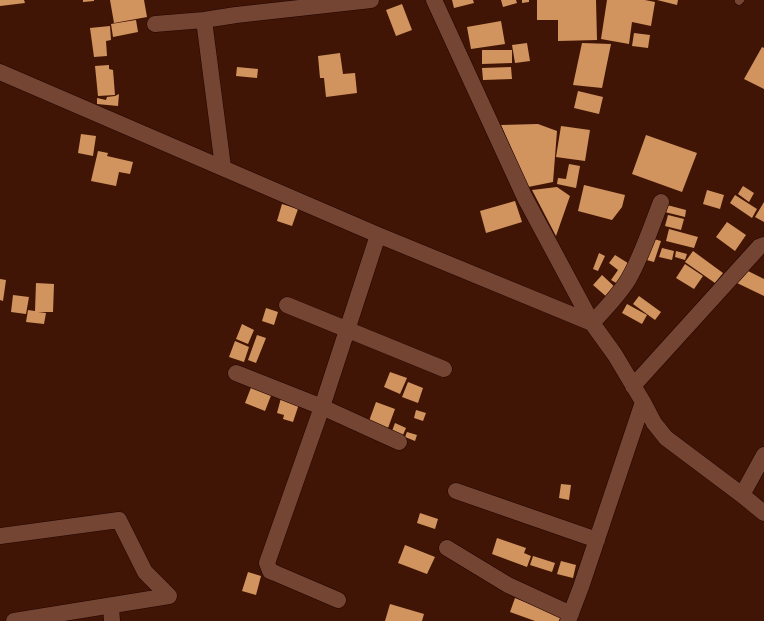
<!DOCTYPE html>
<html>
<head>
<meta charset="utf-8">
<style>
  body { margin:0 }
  canvas { display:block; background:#401505 }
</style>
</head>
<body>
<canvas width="764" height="621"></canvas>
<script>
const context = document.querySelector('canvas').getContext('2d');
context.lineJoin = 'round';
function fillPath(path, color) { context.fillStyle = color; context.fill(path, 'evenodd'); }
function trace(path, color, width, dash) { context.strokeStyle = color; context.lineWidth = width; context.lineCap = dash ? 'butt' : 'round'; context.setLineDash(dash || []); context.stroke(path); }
const building = new Path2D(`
  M0,0H24L25,3L0,6Z
  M83,0H94V1L83,2Z
  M110,0H144L147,17L114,23Z
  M452,0H473L474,3L454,8Z
  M501,0H516L517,3L503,7Z
  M522,0H529V2L522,3Z
  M537,0H596L597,40L558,41V20H537Z
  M607,0H645L655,2L651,26L632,22L629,44L601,39Z
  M657,0H678L677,5Z
  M402,4L412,30L396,36L386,10Z
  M136,20L138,32L113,37L111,24Z
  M501,21L505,44L471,49L467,27Z
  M110,26L111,40L106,41L107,56L94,57L90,28Z
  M634,33L650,35L648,48L632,46Z
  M527,43L530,61L515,63L512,45Z
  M582,43L611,44L602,88L573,85Z
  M762,47L764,48V89L744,79Z
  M482,50H512V63L482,64Z
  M340,53L343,74L355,73L357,93L326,97L324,78H320L318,56Z
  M109,65V69L113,70L115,95L98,96L95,66Z
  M237,67L258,69L257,78L236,76Z
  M511,67L512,79L483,80L482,68Z
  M578,91L603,97L599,114L574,108Z
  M119,94L118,106L97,104V98L106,100L107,97L115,96Z
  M538,124L557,131L553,182L528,187L501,125Z
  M561,126L590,130L585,161L556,157Z
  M81,134L96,136L93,156L78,153Z
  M646,135L697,153L682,192L632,174Z
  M98,151L108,153L107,156L133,162L130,174L119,172L116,186L91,181Z
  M569,164L580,166L576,188L557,184L558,178L566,179Z
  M584,185L625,195L622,207L612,220L578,211Z
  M743,186L754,193L749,202L738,194Z
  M557,187L570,196L556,236L532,190Z
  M707,190L724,195L720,209L703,204Z
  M735,195L757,209L752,218L730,203Z
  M515,201L522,222L486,233L480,211Z
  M764,202V222L755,217Z
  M282,204L298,209L292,226L277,221Z
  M667,205L686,210L685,217L665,212Z
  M668,215L684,219L681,230L665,226Z
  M727,222L746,235L735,251L716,237Z
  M669,229L698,237L694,248L666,241Z
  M650,238L661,241L654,262L643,259Z
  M662,248L674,251L672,260L659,257Z
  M676,251L687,254L685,260L675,257Z
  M693,251L723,273L715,283L685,262Z
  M599,253L605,256L598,271L593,269Z
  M615,255L631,265L618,284L611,280L618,270L609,263Z
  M685,264L703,276L694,289L676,278Z
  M744,269L764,279V296L737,283Z
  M602,275L617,289L608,298L593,285Z
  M0,279L6,280L3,301L0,300Z
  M36,283L54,284L53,312H38L46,313L44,324L26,322L28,310L35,311Z
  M13,295L29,297L26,314L11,312Z
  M639,296L661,312L655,320L633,304Z
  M627,304L647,315L642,324L622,313Z
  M266,308L278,312L274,325L262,321Z
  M242,324L254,330L248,344L236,339Z
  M257,335L266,338L256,363L248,360Z
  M235,341L249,347L244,362L229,357Z
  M390,372L407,378L400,394L384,387Z
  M408,382L423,388L418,403L402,397Z
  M252,385L272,393L265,411L245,403Z
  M281,398L299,404L293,422L283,419L284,415L277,413Z
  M376,402L395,409L388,428L369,421Z
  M416,410L426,413L423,421L414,418Z
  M395,423L406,428L403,435L392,431Z
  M407,432L417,435L415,441L405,437Z
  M561,484L571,485L569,500L559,498Z
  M420,513L438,519L435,529L417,523Z
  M497,538L526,548L524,553L531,556L527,567L492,554Z
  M405,545L435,557L427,574L398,563Z
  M533,556L555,563L552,572L530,565Z
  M561,561L576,565L573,578L557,574Z
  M248,572L261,576L256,595L242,591Z
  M515,598L561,616L559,621H535L510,612Z
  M390,604L424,614L422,621H385Z`);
const service = new Path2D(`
  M739,1L740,0`);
const minor = new Path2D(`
  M434,0L525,198L592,323L615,355L643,402L654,423L666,438L742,495L764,513
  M204,20L223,167
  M155,24L204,20L236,15L371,0
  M0,72L378,235L592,323C605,309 618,296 628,280C642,256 651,227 661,202
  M287,305L444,369
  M236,373L322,407L399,442
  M633,386L759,247L764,245
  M456,491L597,540
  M742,495L764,455
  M0,536L119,520L145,572L169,596
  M447,548L508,585L571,614
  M338,600L275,573L270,571L267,563L322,407L378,235
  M111,606L112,621
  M14,621L169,596
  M568,621L581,587L643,402`);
fillPath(building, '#d1945f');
trace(service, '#200300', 9);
trace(minor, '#200300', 17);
trace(service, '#744533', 8);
trace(minor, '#744533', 16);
</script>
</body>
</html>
